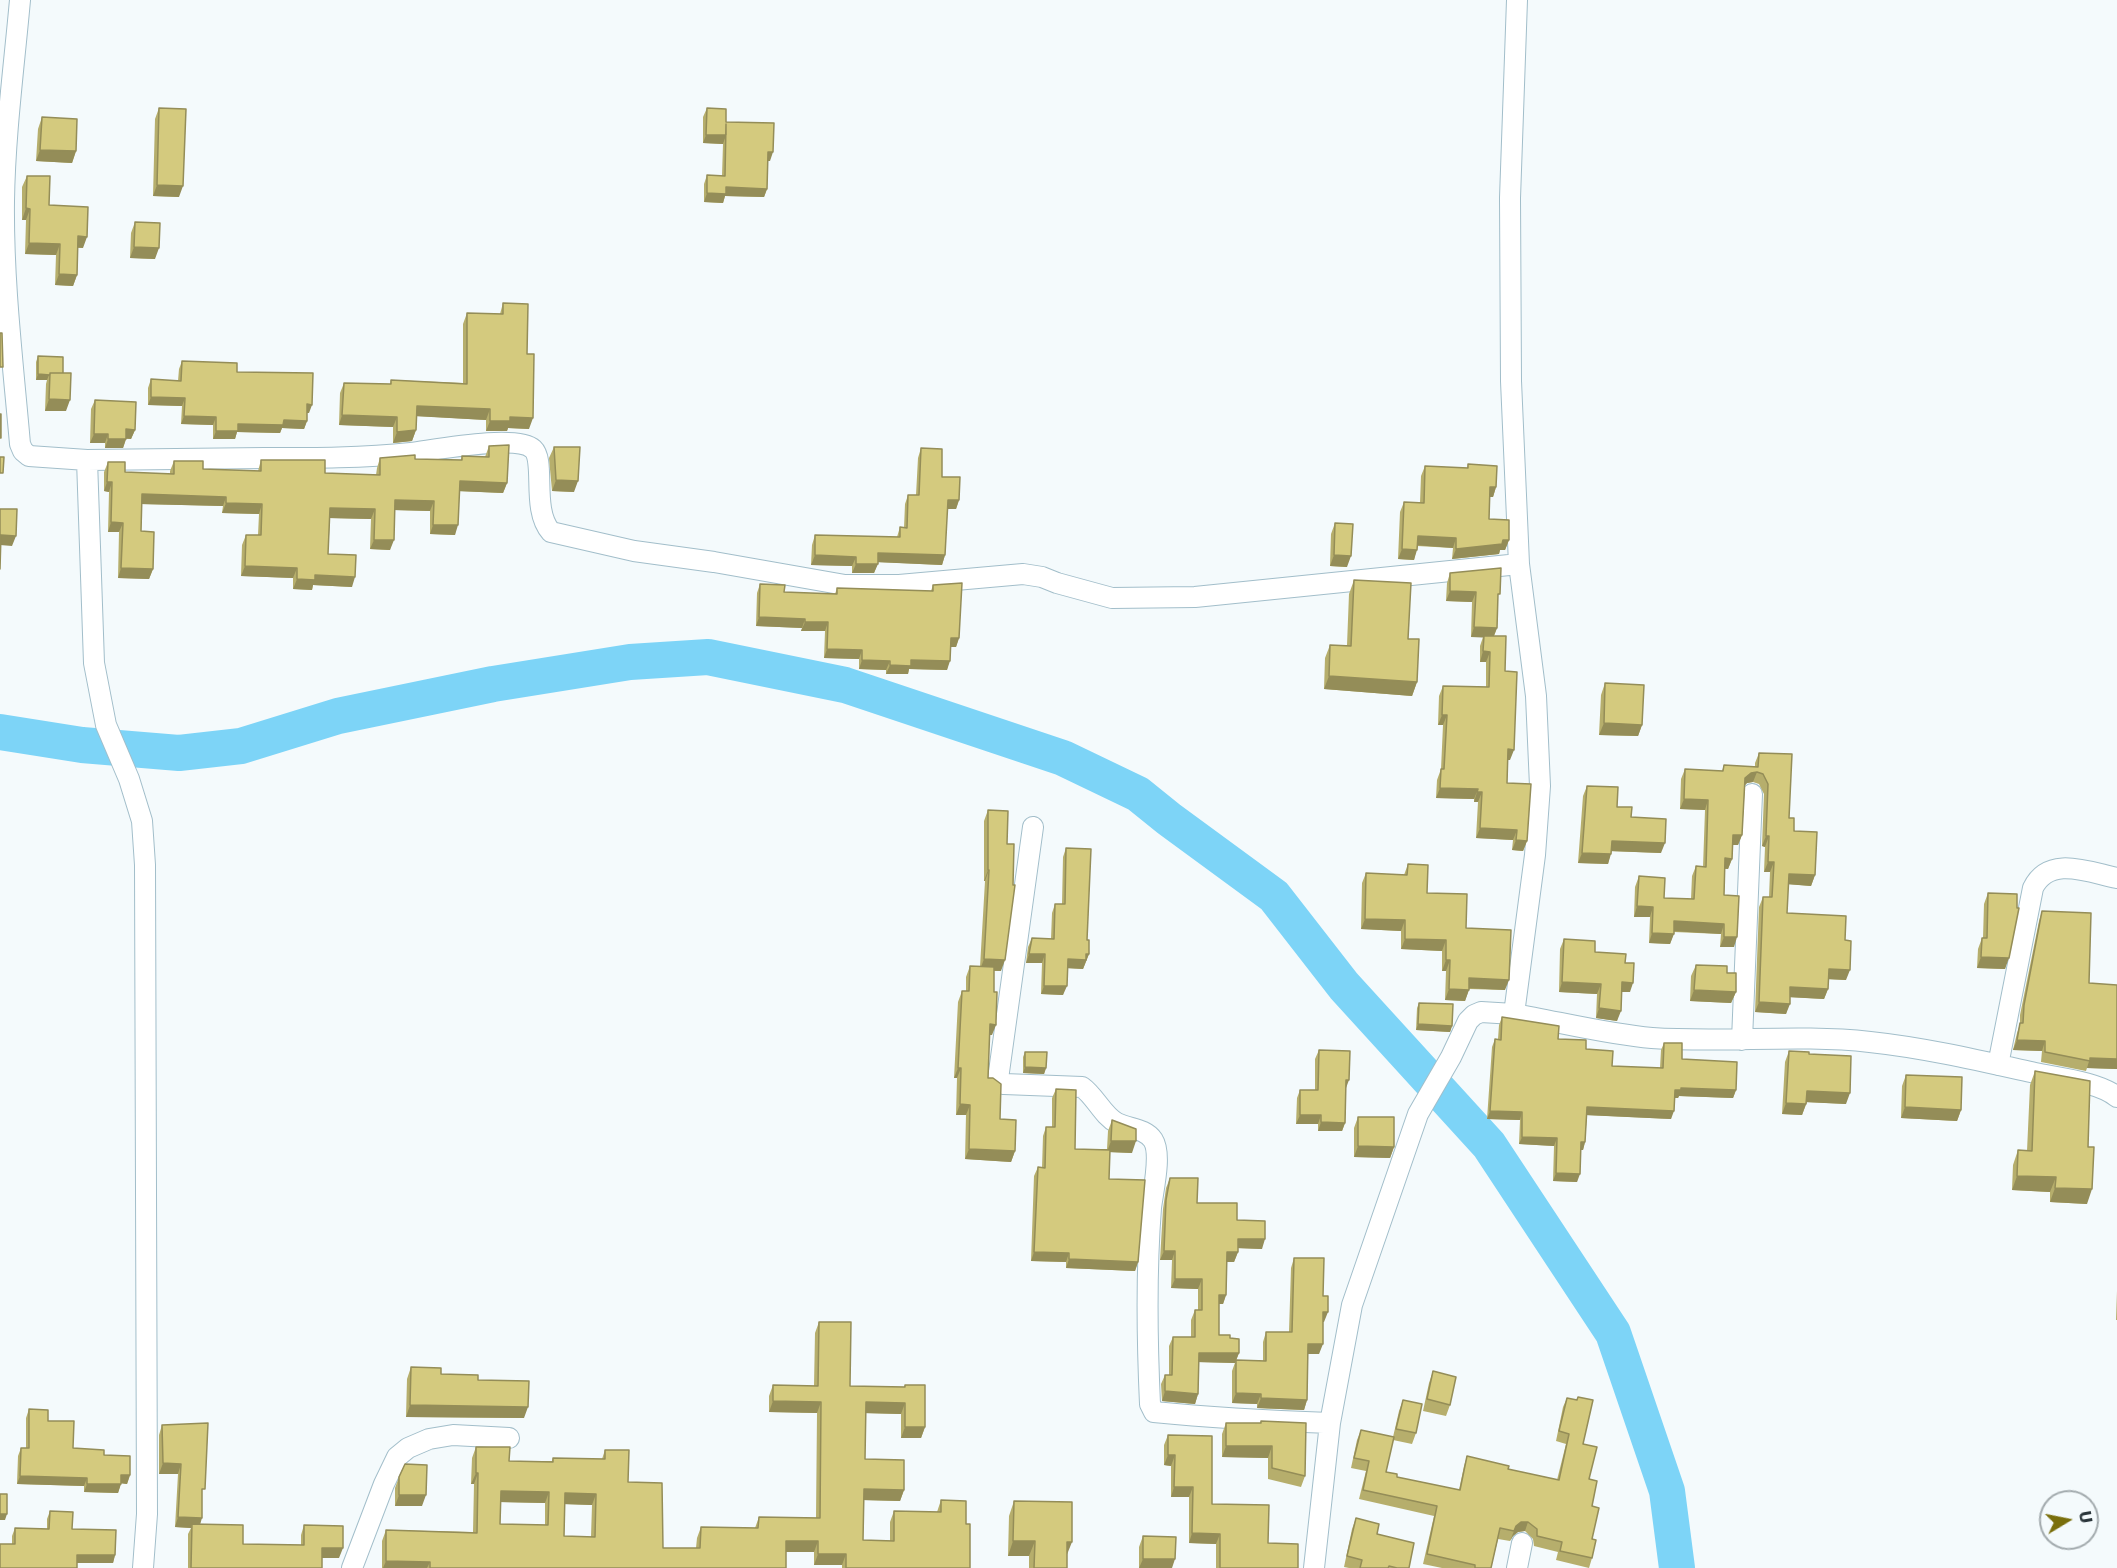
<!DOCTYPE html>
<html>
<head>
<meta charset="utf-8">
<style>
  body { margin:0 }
  #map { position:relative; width:2117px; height:1568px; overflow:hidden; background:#f4fafc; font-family:"DejaVu Sans",sans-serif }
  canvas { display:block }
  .north { position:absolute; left:2039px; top:1490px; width:60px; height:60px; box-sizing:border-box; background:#f4fafc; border:2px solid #a3abae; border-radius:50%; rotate:80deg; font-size:16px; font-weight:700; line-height:24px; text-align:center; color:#2a353a }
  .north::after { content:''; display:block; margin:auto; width:21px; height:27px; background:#7a6f0c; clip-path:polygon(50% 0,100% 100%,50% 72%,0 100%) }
</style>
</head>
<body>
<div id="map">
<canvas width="2117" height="1568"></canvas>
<div class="north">U</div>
</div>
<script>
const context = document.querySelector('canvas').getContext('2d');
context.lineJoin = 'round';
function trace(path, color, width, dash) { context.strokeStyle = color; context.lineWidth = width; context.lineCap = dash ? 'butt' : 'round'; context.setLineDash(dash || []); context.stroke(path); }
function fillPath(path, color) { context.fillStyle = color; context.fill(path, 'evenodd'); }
const river = new Path2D(`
  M0,732L82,745L179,753L241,746L338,716L493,684L630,662L708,657L845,685L1063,758L1138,794L1169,819L1274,896L1344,986L1489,1145L1613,1333L1667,1491L1677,1568`);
const street = new Path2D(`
  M20,0C14,67 5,134 4,201C3,282 13,363 20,444L23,451L29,456L87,460L94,663L106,725L129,779L142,821L145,865L147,1514L143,1568
  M87,460C146,459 206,459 265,458C314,458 363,458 411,453C435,450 517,434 533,449C546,461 531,510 551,532L634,551L714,562L845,585H899L1023,574L1042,577L1057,583L1112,598L1195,597L1519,564
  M1033,827L998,1079L1000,1083L1004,1084L1082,1087C1095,1096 1103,1116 1117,1123C1129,1129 1145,1128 1153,1140C1162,1154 1153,1191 1151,1208C1146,1272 1147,1339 1150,1404L1154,1412C1213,1418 1271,1421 1330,1423
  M1514,1014C1560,1022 1606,1034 1652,1038C1725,1043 1798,1034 1870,1042C1926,1048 1981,1061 2035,1073C2059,1078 2099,1082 2117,1097
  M1742,1040L1752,794
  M1998,1065L2033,888C2049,855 2088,872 2117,878
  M352,1568L384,1484L397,1457L408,1448L429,1439L453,1435L509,1438
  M1314,1568L1330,1423L1352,1305L1418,1114L1451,1057L1468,1021L1474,1015L1481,1012L1514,1014L1535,855L1540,786L1536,696L1519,564L1511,381L1510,198L1517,0
  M1517,1568L1522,1543`);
const wall = new Path2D(`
  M159,108L179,197L153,196L155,119Z
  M707,108L726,122L770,161H768L767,189L764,197L725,196L723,203L704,202V184L707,175L722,176L723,144L703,143V117Z
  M42,117L76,151L72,163L36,161L38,129Z
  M27,176L49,205L83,248H78L77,275L73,286L55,285L56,255L25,254L26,220H22V187Z
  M135,222L155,259L130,258L131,233Z
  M503,303L527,354L529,429L508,428L507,431H486V420L417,416L416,430L412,441L393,443V427L339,425L340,393L344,383L390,384L391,380L463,383V324L467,313L500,314Z
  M38,356L63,373L66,411H45L46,384L47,380H36V362Z
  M182,361L237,372L309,413H307V421L304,429L282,428L280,433L237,432L235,439H213V425L181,424L182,406L148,405V388L151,379L178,381L179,369Z
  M95,400L135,430L131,439H126L123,448H105V443H90L91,409Z
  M489,446L507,483L503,493L459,491L455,535L430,534V511L395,510L390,550L370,549L371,519L330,518L328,554L352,587L313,585L312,590L293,589V578L241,576L242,545L246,535H258L259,514L222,513L223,506L142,504L141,531L153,569L149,579L118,578L119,532H108L109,492L104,491V472L108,462L125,472L170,474V471L174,461L203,469L258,471L261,460L325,473L376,475L377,468L380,458L461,460L462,456L485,457Z
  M554,447L574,492L552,491L549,458Z
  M921,448L959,500L956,509H947L945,555L942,565L878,562L874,573H852V566L811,565L812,545L815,535L897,537L900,527L904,528L905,504L908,495H916L918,458Z
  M1468,464L1496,487L1493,497H1490L1489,519L1509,540L1505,550H1500L1499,554L1452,559L1453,548L1417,546L1414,560L1398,559L1400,512L1404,502L1420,503L1421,476L1425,466L1467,468Z
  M1335,523L1347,567L1330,566L1331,534Z
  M1450,573L1498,599L1497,628L1494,636L1505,671L1510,760H1508L1507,783L1527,841L1523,851L1512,850L1513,840L1476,838L1478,802H1474V799L1436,798L1437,780L1441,769L1443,725H1438L1439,696L1443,686L1486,687V662H1480V646L1483,637H1471L1472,602L1446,601L1447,583Z
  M1354,580L1417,682L1412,696L1324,689L1325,658L1330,645H1347L1349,594Z
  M760,584L784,592L835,594L837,588L931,591L933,585L959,638L956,647H951L947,670L909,669L908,674H886V670L859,669V659L824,658L825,631H801L802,628L756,626L757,593Z
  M1605,683L1642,725L1638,736L1599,735L1601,695Z
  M1759,753L1815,875L1811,886L1788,884L1787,913L1845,940L1846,980L1828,979V989L1824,999L1790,997L1786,1014L1755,1012L1759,907L1763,897H1769L1770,872H1764L1765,847L1762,846L1764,794L1759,784L1753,782L1747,783L1745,785L1742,835L1738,845H1733L1732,859L1728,869H1725L1724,895L1734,947H1720L1721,934L1674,932L1670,944L1649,943L1650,917H1634L1635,887L1639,876L1664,898L1691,899L1692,876L1696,866L1703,867L1705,810L1680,809L1681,779L1685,769L1722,771L1724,765L1755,767V763Z
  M1587,786L1631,817L1661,853L1611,851L1608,864L1578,863L1583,796Z
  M988,810L1001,971H994L992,1035H989L988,1078L1000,1119L1015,1151L1011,1162L965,1159L966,1115H956L957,1078H954L958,1002L962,991H966V977L970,966L980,967L985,881H984V821Z
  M1066,848L1087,940L1089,954L1083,969L1067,968L1063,995L1041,994L1042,963H1026L1028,947L1032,938L1051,939L1052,913L1055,904H1062L1063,857Z
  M1408,864L1427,893L1466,928L1505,990L1469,989L1465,1001L1445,1000L1446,971H1442V951L1401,949V931L1361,929L1362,883L1366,873L1404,875Z
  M1988,893L2017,908L2005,969L1977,968L1978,949L1982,938H1983L1984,904Z
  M2042,911L2089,983L2117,1069L2087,1068L2086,1071L2041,1062L2042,1051L2013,1050L2017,1033L2020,1024V1015L2039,921Z
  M1564,939L1595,952L1625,963L1630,992H1622L1617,1021L1596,1018L1597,994L1559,992L1560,949Z
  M1696,965L1727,973L1736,992L1731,1003L1690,1001L1691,976Z
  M1419,1003L1452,1026L1450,1032L1416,1030L1417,1008Z
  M1502,1017L1586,1049L1612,1066L1660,1068L1661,1050L1664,1043L1682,1059L1736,1090L1733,1098L1679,1096L1678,1098H1674L1671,1119L1587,1115L1585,1142L1583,1150H1581L1577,1182L1553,1181L1554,1146L1519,1144L1520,1120L1487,1119L1492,1047L1495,1039H1498L1499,1025Z
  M1319,1050L1346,1088L1345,1123L1342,1131H1318V1124H1296L1297,1098L1300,1090H1315V1059Z
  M1789,1051L1809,1054L1846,1104L1807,1102L1802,1115L1782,1114L1785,1062Z
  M1025,1052L1046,1068L1044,1074L1023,1073V1057Z
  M2035,1071L2088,1147L2087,1204L2050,1202V1192L2012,1190L2013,1165L2018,1150L2027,1151L2030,1085Z
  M1906,1075L1961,1110L1957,1121L1901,1118L1902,1086Z
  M1056,1089L1075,1149H1107L1108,1131L1112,1120L1132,1153L1110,1152L1109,1179L1138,1262L1135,1271L1066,1268V1262L1031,1261L1034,1176L1038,1167L1042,1168L1043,1136L1046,1127H1052V1098Z
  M1358,1117L1394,1147L1390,1158L1354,1157V1128Z
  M1170,1178L1197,1203L1237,1220L1262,1249L1238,1248V1252L1234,1262H1227L1226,1295L1223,1304H1219V1335L1230,1338L1239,1353L1235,1363L1199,1362L1198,1394L1195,1404L1162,1401L1161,1384L1165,1375H1169V1346L1173,1337H1191V1320L1195,1310H1198V1289L1171,1288L1172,1260H1160L1163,1209L1166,1188Z
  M1294,1258L1323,1296L1324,1322H1323L1319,1354H1308L1307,1400L1304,1410L1257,1408V1404L1232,1403V1371L1236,1360L1263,1361V1342L1266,1332H1289L1291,1268Z
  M2117,1291V1320H2116Z
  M819,1322L850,1386L904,1387L905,1385L925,1427L921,1438H901V1414L865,1413V1459L904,1490L900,1501L864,1500L863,1540L890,1541V1522L894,1511L937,1512L941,1500L966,1524L970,1568H842V1565H814V1552H786V1568H382V1541L386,1530L473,1532L474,1484H471L472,1458L476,1447L509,1461H552L553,1458L602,1459L605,1450L628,1482L663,1548H696L697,1538L701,1527L755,1528L759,1517L816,1518L817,1413L769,1412V1396L773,1385L814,1386L815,1333ZM501,1502L545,1503V1525L500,1524ZM565,1504L592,1505L591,1537L564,1536Z
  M411,1367L441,1374L478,1380L524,1418L406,1417L407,1379Z
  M1433,1371L1450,1405L1446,1416L1423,1411L1429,1383Z
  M1567,1398L1583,1444L1589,1479L1592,1506V1558L1589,1568L1556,1560L1558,1552L1534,1546L1533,1539L1525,1531L1518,1532L1513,1536L1510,1541L1498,1539L1491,1568H1442L1423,1564L1434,1516L1359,1499L1366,1471L1351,1468L1357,1440L1361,1430L1393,1437L1399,1411L1403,1400L1416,1433L1412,1444L1393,1440L1386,1472L1397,1477L1459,1490L1464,1466L1467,1456L1508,1469L1557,1480L1566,1444L1556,1441L1563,1407Z
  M29,1409L48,1421L73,1448L104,1455L130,1475L127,1484L121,1483L118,1493L84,1492V1486L17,1484L18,1456L21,1448H26V1418Z
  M1261,1421L1305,1476L1301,1487L1268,1479V1458L1222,1457V1434L1226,1423H1260Z
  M162,1425L202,1497L200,1525L243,1544L301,1545V1535L304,1525L339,1558H322V1568H188V1534L191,1528L175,1527L178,1474H159V1435Z
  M1168,1435L1212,1504L1268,1543L1298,1568H1216V1544L1189,1543V1497H1171V1466L1164,1465V1445Z
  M399,1477L422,1506H395V1488Z
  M1014,1501L1067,1554V1568H1029V1556H1008L1009,1516Z
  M50,1511L72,1529L115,1555L113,1563H77L12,1544V1536L15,1528L47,1529V1519Z
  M1356,1518L1377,1534L1409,1568H1349L1344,1567L1352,1529Z
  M1143,1536L1172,1568H1139V1547Z`);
const shadedWall = new Path2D(`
  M706,135H726L723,144L703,143Z
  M40,150L76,151L72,163L36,161Z
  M768,152H773L770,161H765Z
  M157,185L183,186L179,197L153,196Z
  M726,187L767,189L764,197L725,196L723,203L704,202L707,193Z
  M26,208L30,209L26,220H22Z
  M78,236L87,237L83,248L74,247Z
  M29,243L60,244L56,255L25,254Z
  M134,247L159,248L155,259L130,258Z
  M59,274L77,275L73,286L55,285Z
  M38,374L49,375L47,380H36Z
  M151,397L185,398L182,406L148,405Z
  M49,399L70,400L66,411H45Z
  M307,404L312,405L309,413H304Z
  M417,406L490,409L486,420L413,416Z
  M342,415L397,417L393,427L339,425Z
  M184,416L216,417L213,425L181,424Z
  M510,417L533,418L529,429L508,428L507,431H486L490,421Z
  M284,420L307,421L304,429L282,428L280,433L237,432L235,439H213L216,431L238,424Z
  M126,429L135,430L131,439L123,438Z
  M416,430L412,441L393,443L397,432Z
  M94,434H108L105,443H90Z
  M108,439H126L123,448H105Z
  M556,480L578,481L574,492L552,491Z
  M460,481L507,483L503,493L456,491Z
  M107,482H112L109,492L104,491Z
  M1490,487H1496L1493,497H1487Z
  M142,494L226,497L223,506L139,504Z
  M395,500L434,501L430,511L392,510Z
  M948,500H959L956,509H944Z
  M226,503L262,504L259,514L222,513Z
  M330,508L375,509L371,519L327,518Z
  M111,522L123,523L119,532H108Z
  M433,525H458L455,535L430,534Z
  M1,535L16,536L12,546L0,545Z
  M1418,536L1456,538L1453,548L1414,545Z
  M374,540H394L390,550L370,549Z
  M1503,540H1509L1505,550H1500L1499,554L1452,559L1456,549Z
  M1402,549L1417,550L1414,560L1398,559Z
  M878,553L945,555L942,565L874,562Z
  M815,555L856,557L852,566L811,565Z
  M1334,555L1351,556L1347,567L1330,566Z
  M856,564H878L874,573H852Z
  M245,566L297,568L293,578L241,576Z
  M121,568L153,569L149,579L118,578Z
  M315,575L355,577L352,587L313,585L312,590L293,589L297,579Z
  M1450,591L1476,592L1472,602L1446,601Z
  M759,617L805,619L802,628L756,626Z
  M805,622H828L825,631H801Z
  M1474,627L1497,628L1493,638L1471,637Z
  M951,638H959L956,647H948Z
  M827,649L862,650L859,659L824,658Z
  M1483,651L1490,652L1486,662H1480Z
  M862,660L890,661L886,670L859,669Z
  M911,660L950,661L947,670L909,669L908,674H886L890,665Z
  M1329,676L1417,682L1412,696L1324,689Z
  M1442,715H1447L1443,725H1438Z
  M1604,723L1642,725L1638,736L1599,735Z
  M1508,749L1514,750L1510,760H1505Z
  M1757,772L1753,782L1747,783L1742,788L1745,778L1751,773Z
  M1440,788L1478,789L1474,799L1436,798Z
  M1477,792H1482L1478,802H1474Z
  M1684,799L1708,800L1705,810L1680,809Z
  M1480,828L1517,830L1513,840L1476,838Z
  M1733,835H1742L1738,845H1729Z
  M1766,836H1769L1765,847L1762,846Z
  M1516,840L1527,841L1523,851L1512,850Z
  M1612,841L1665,843L1661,853L1608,851Z
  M1582,853L1611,854L1608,864L1578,863Z
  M1725,858L1732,859L1728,869L1721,868Z
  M1768,862H1774L1770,872H1764Z
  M988,870H989L985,881H984Z
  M1789,874L1815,875L1811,886L1785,884Z
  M1637,906L1653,907L1650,917H1634Z
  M1365,919L1405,920L1401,931L1361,929Z
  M1674,921L1724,924L1721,934L1671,931Z
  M1652,933L1674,934L1670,944L1649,943Z
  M1724,937H1737L1734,947H1720Z
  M1405,939L1446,940L1442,951L1401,949Z
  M1029,954H1045L1042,963H1026Z
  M1086,954H1089L1083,969L1065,968L1068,959Z
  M1981,957L2009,958L2005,969L1977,968Z
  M984,959L1005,960L1001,971L980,970Z
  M1446,960H1450L1446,971H1442Z
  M1829,969L1850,970L1846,980L1825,979Z
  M1469,978L1509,980L1505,990L1465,988Z
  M1562,982L1601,984L1597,994L1559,992Z
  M1622,982L1633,983L1630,992H1619Z
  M1044,986H1067L1063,995L1041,994Z
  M1790,987L1828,989L1824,999L1786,997Z
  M1449,989L1469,990L1465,1001L1445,1000Z
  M1694,990L1736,992L1731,1003L1690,1001Z
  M1759,1002L1790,1004L1786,1014L1755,1012Z
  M1599,1008L1621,1011L1617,1021L1596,1018Z
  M990,1024L996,1025L992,1035H986Z
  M1418,1024L1452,1026L1450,1032L1416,1030Z
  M2017,1040L2045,1041L2042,1051L2013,1050Z
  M2090,1058L2117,1059V1069L2087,1068Z
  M1025,1067L1046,1068L1044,1074L1023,1073Z
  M958,1068H961L957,1078H954Z
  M1346,1080H1349L1346,1088H1343Z
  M1681,1088L1736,1090L1733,1098L1679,1096L1678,1098H1672L1675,1090Z
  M1807,1091L1850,1093L1846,1104L1803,1102Z
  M1786,1103L1806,1104L1802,1115L1782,1114Z
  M960,1104L970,1105L966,1115H956Z
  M1587,1107L1674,1111L1671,1119L1584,1115Z
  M1905,1107L1961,1110L1957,1121L1901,1118Z
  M1490,1111L1522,1112L1520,1120L1487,1119Z
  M1300,1115H1321L1318,1124H1296Z
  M1321,1122L1345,1123L1342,1131H1318Z
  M1522,1137L1557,1138L1554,1146L1519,1144Z
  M1111,1141H1136L1132,1153L1107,1152Z
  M1581,1142H1585L1583,1150H1579Z
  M1358,1146L1394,1147L1390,1158L1354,1157Z
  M969,1149L1015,1151L1011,1162L965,1159Z
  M1556,1173L1580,1174L1577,1182L1553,1181Z
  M2017,1176L2056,1177L2050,1192L2012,1190Z
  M2055,1188L2092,1189L2087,1204L2050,1202Z
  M1238,1239H1265L1262,1249L1235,1248Z
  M1164,1251H1175L1172,1260H1160Z
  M1034,1252L1069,1253L1066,1262L1031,1261Z
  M1227,1252H1238L1234,1262H1223Z
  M1069,1259L1138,1262L1135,1271L1066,1268Z
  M1175,1279H1202L1198,1289L1171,1288Z
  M1219,1295H1226L1223,1304H1216Z
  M1323,1312H1328L1324,1322H1319Z
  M1308,1344H1323L1319,1354H1304Z
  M1199,1353H1239L1235,1363L1195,1362Z
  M1165,1391L1198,1394L1195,1404L1162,1401Z
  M1236,1393L1261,1394L1257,1404L1232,1403Z
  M1261,1398L1307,1400L1304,1410L1257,1408Z
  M773,1401L821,1402L817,1413L769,1412Z
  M866,1402L905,1403L901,1414L861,1413Z
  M410,1405L528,1407L524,1418L406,1417Z
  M905,1427H925L921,1438H901Z
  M1226,1446H1272L1268,1458L1222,1457Z
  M1168,1455H1175L1171,1466L1164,1465Z
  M163,1463L181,1464L178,1474H159Z
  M476,1473H478L474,1484H471Z
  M121,1475H130L127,1484L118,1483Z
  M20,1476L87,1478L84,1486L17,1484Z
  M87,1484H121L118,1493L84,1492Z
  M1174,1487H1193L1189,1497H1171Z
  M864,1489L904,1490L900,1501L860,1500Z
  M501,1491L549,1492L545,1503L497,1502Z
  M565,1493L596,1494L592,1505L561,1504Z
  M399,1495H426L422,1506H395Z
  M0,1514H7L5,1520H0Z
  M178,1517L202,1518L199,1528L192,1524L191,1528L175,1527Z
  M1521,1522H1528L1525,1531L1518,1532L1513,1536L1510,1541L1516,1526Z
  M1192,1533L1220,1534L1216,1544L1189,1543Z
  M786,1541H818L814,1552H782Z
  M1013,1541H1035L1029,1556H1008Z
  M1067,1542H1072L1066,1557Z
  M322,1548H343L339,1558H318Z
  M818,1554H846L842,1565H814Z
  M77,1555H115L113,1563H74Z
  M1143,1559H1175L1172,1568H1139Z
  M386,1561L430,1562L427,1568H383Z`);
const building = new Path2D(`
  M159,108L186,109L183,186L157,185Z
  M707,108L726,109V122L774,123L773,152H768L767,189L726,187V194L707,193V175L725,176L726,124V135H706Z
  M42,117L77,119L76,151L40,150Z
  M27,176H50L49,205L88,207L87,237L78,236L77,275L59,274L60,244L29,243L30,209L26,208Z
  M135,222L160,223L159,248L134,247Z
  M503,303L528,304L527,354H534L533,418L510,417V421H490V409L417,406L416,430L397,432V417L342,415L344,383L391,384V380L467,384V313L503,314Z
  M0,333H2L3,367H0Z
  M38,356L63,357V373H50V375L38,374Z
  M182,361L237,363V372L313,373L312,405L307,404V421L284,420L283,425L238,424V431H216V417L184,416L185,398L151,397V379L181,381Z
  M50,373H71L70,400L49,399Z
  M95,400L136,402L135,430L126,429V439H108V434H94Z
  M0,414H1V438H0Z
  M509,445L507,483L460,481L458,525H433L434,501L395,500L394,540H374L375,509L330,508L328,554L356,555L355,577L315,575V580L297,579V568L245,566L246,535H261L262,504L226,503V497L142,494L141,531L154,532L153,569L121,568L123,523L111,522L112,482H107L108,462H125V472L174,474V461H203V469L261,471V460H325V473L380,475V458L415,455V459L462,460V456L489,457V446Z
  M554,447H580L578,481L556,480Z
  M921,448L942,449V477H960L959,500H948L945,555L878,553V564H856V557L815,555V535L900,537V527L907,528L908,495H919Z
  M0,457H4L3,473H0Z
  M1468,464L1497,466L1496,487H1490L1489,519L1509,520V540H1503L1502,544L1456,549V538L1418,536L1417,550L1402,549L1404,502L1424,503L1425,466L1468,468Z
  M0,509H17L16,536L1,535L0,569Z
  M1335,523L1353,524L1351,556L1334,555Z
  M1501,568L1500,594H1498L1497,628L1474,627L1476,592L1450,591V573Z
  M1354,580L1411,583L1408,639H1419L1417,682L1329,676L1330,645L1351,646Z
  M962,583L959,638H951L950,661L911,660V666L890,665V661L862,660V650L827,649L828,622H805V619L759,617L760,584L785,585L784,592L837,594V588L933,591V585Z
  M1484,636H1506L1505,671L1517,672L1514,750L1508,749L1507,783L1531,784L1527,841L1516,840L1517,830L1480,828L1482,792H1477L1478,789L1440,788L1441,769H1444L1447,715H1442L1443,686L1489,687L1490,652L1483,651Z
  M1605,683L1644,685L1642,725L1604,723Z
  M1759,753L1792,754L1789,818H1794V831L1817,832L1815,875L1789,874L1787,913L1846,916L1845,940L1851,941L1850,970L1829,969L1828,989L1790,987V1004L1759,1002L1763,897H1772L1774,862H1768L1769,836H1766L1768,784L1763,774L1757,772L1751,773L1745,778L1742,835H1733L1732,859L1725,858L1724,895L1739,896L1737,937H1724V924L1674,921V934L1652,933L1653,907L1637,906L1639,876L1665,878L1664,898L1694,899L1696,866L1706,867L1708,800L1684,799L1685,769L1723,771L1724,765L1758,767Z
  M1587,786L1618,787L1617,807H1632L1631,817L1666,819L1665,843L1612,841L1611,854L1582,853Z
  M988,810L1008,811L1007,844H1014L1013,885H1015L1005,960L984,959L989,870H988Z
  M1066,848L1091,849L1087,940H1089V954H1086V960L1068,959L1067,986H1044L1045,954H1029L1032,938L1054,939L1055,904H1065Z
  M1408,864L1428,865L1427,893L1467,894L1466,928L1511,930L1509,980L1469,978V990L1449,989L1450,960H1446V940L1405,939V920L1365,919L1366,873L1407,875Z
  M1988,893L2017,894V908H2019L2009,958L1981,957L1982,938H1987Z
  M2042,911L2091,913L2089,983L2117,985V1059L2090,1058V1061L2045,1052V1041L2017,1040L2020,1023H2023L2024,1005Z
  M1564,939L1595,941V952L1626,954L1625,963H1634L1633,983L1622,982L1621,1011L1599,1008L1601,984L1562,982Z
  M1696,965L1727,966V973H1736V992L1694,990Z
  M970,966L994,967V992H997L996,1021V1025L990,1024L988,1078H993L1001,1084L1000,1119L1016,1120L1015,1151L969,1149L970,1105L960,1104L961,1068H958L962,991H969Z
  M1419,1003L1453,1004L1452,1026L1418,1024Z
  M1502,1017L1559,1026L1558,1039L1586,1040V1049L1613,1051L1612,1066L1663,1068L1664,1043H1682V1059L1737,1062L1736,1090L1681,1088V1090H1675L1674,1111L1587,1107L1585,1142H1581L1580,1174L1556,1173L1557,1138L1522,1137V1112L1490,1111L1495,1039L1501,1040Z
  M1319,1050L1350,1051L1349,1080H1346L1345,1123L1321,1122V1115H1300V1090H1318Z
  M1789,1051L1809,1052V1054L1851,1056L1850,1093L1807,1091L1806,1104L1786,1103Z
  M1025,1052H1047L1046,1068L1025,1067Z
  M2035,1071L2090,1081L2088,1147H2094L2092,1189L2055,1188L2056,1177L2017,1176L2018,1150L2032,1151Z
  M1906,1075L1962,1077L1961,1110L1905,1107Z
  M1056,1089L1076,1090L1075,1149L1110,1150L1109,1179L1145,1180L1138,1262L1069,1259V1253L1034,1252L1038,1167L1045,1168L1046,1127H1055Z
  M1358,1117H1394V1147L1358,1146Z
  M1112,1120L1136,1129V1141H1111Z
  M1170,1178H1198L1197,1203H1237V1220L1265,1221V1239H1238V1252H1227L1226,1295H1219V1335H1230V1338L1239,1339V1353H1199L1198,1394L1165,1391V1375H1172L1173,1337H1195V1310H1202V1279H1175V1251H1164L1166,1200Z
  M1294,1258H1324L1323,1296H1328V1312H1323V1344H1308L1307,1400L1261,1398V1394L1236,1393V1360L1266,1361V1332H1292Z
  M819,1322H851L850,1386L905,1387V1385H925V1427H905V1403L866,1402L865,1459L904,1460V1490L864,1489L863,1540L894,1541V1511L941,1512V1500L966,1501V1524H970V1568H846V1554H818V1541H786V1568H430V1562L386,1561V1530L477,1533L478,1473H476V1447H510L509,1461L553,1462V1458L605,1459V1450H629L628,1482L662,1483L663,1548H700L701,1527L758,1528L759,1517L820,1518L821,1402L773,1401V1385L818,1386ZM501,1491L549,1492L548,1525L500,1524ZM565,1493L596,1494L595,1537L564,1536Z
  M411,1367L441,1368V1374L478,1375V1380L529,1381L528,1407L410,1405Z
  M1433,1371L1456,1377L1450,1405L1427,1399Z
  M1578,1397L1593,1400L1583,1444L1597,1447L1589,1479L1597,1481L1592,1506L1599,1508L1592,1539L1596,1540L1592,1558L1560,1551L1562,1542L1537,1536V1529L1528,1522H1521L1516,1526L1514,1531L1500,1528L1491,1568H1475V1565L1427,1554L1437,1506L1363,1490L1369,1461L1354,1458L1361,1430L1394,1437L1386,1472L1397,1474V1477L1460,1490L1467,1456L1509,1466L1508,1469L1559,1480L1569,1434L1559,1431L1567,1398L1577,1400Z
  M1403,1400L1422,1404L1416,1433L1396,1429Z
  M29,1409L48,1410V1421H74L73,1448L104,1450V1455L130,1456V1475H121V1484H87V1478L20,1476L21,1448H29Z
  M1261,1421L1306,1423L1305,1476L1272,1468V1446H1226V1423H1261Z
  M208,1423L205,1489H202V1518L178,1517L181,1464L163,1463L162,1425Z
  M1168,1435L1212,1436V1504L1269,1505L1268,1543L1298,1544V1568H1220V1534L1192,1533L1193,1487H1174L1175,1455H1168Z
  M405,1464L427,1465L426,1495H399V1477Z
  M0,1494H7V1514H0Z
  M1014,1501L1072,1502V1542H1067V1568H1034L1035,1541H1013Z
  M50,1511L73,1512L72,1529L116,1530L115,1555H77V1568H0V1544H15V1528L49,1529Z
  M1356,1518L1379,1524L1377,1534L1414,1543L1409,1568H1397L1389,1566L1388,1568H1360L1362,1560L1347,1556Z
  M192,1524L243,1525V1544L304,1545V1525L343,1526V1548H322V1568H191Z
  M1143,1536L1176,1537L1175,1559H1143Z`);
trace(river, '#7dd4f7', 36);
trace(street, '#a2beca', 22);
trace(street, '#fff', 20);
fillPath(wall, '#b6ae6c');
fillPath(shadedWall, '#948d58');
fillPath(building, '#d4ca7e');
trace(building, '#948d58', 1.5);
</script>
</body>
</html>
